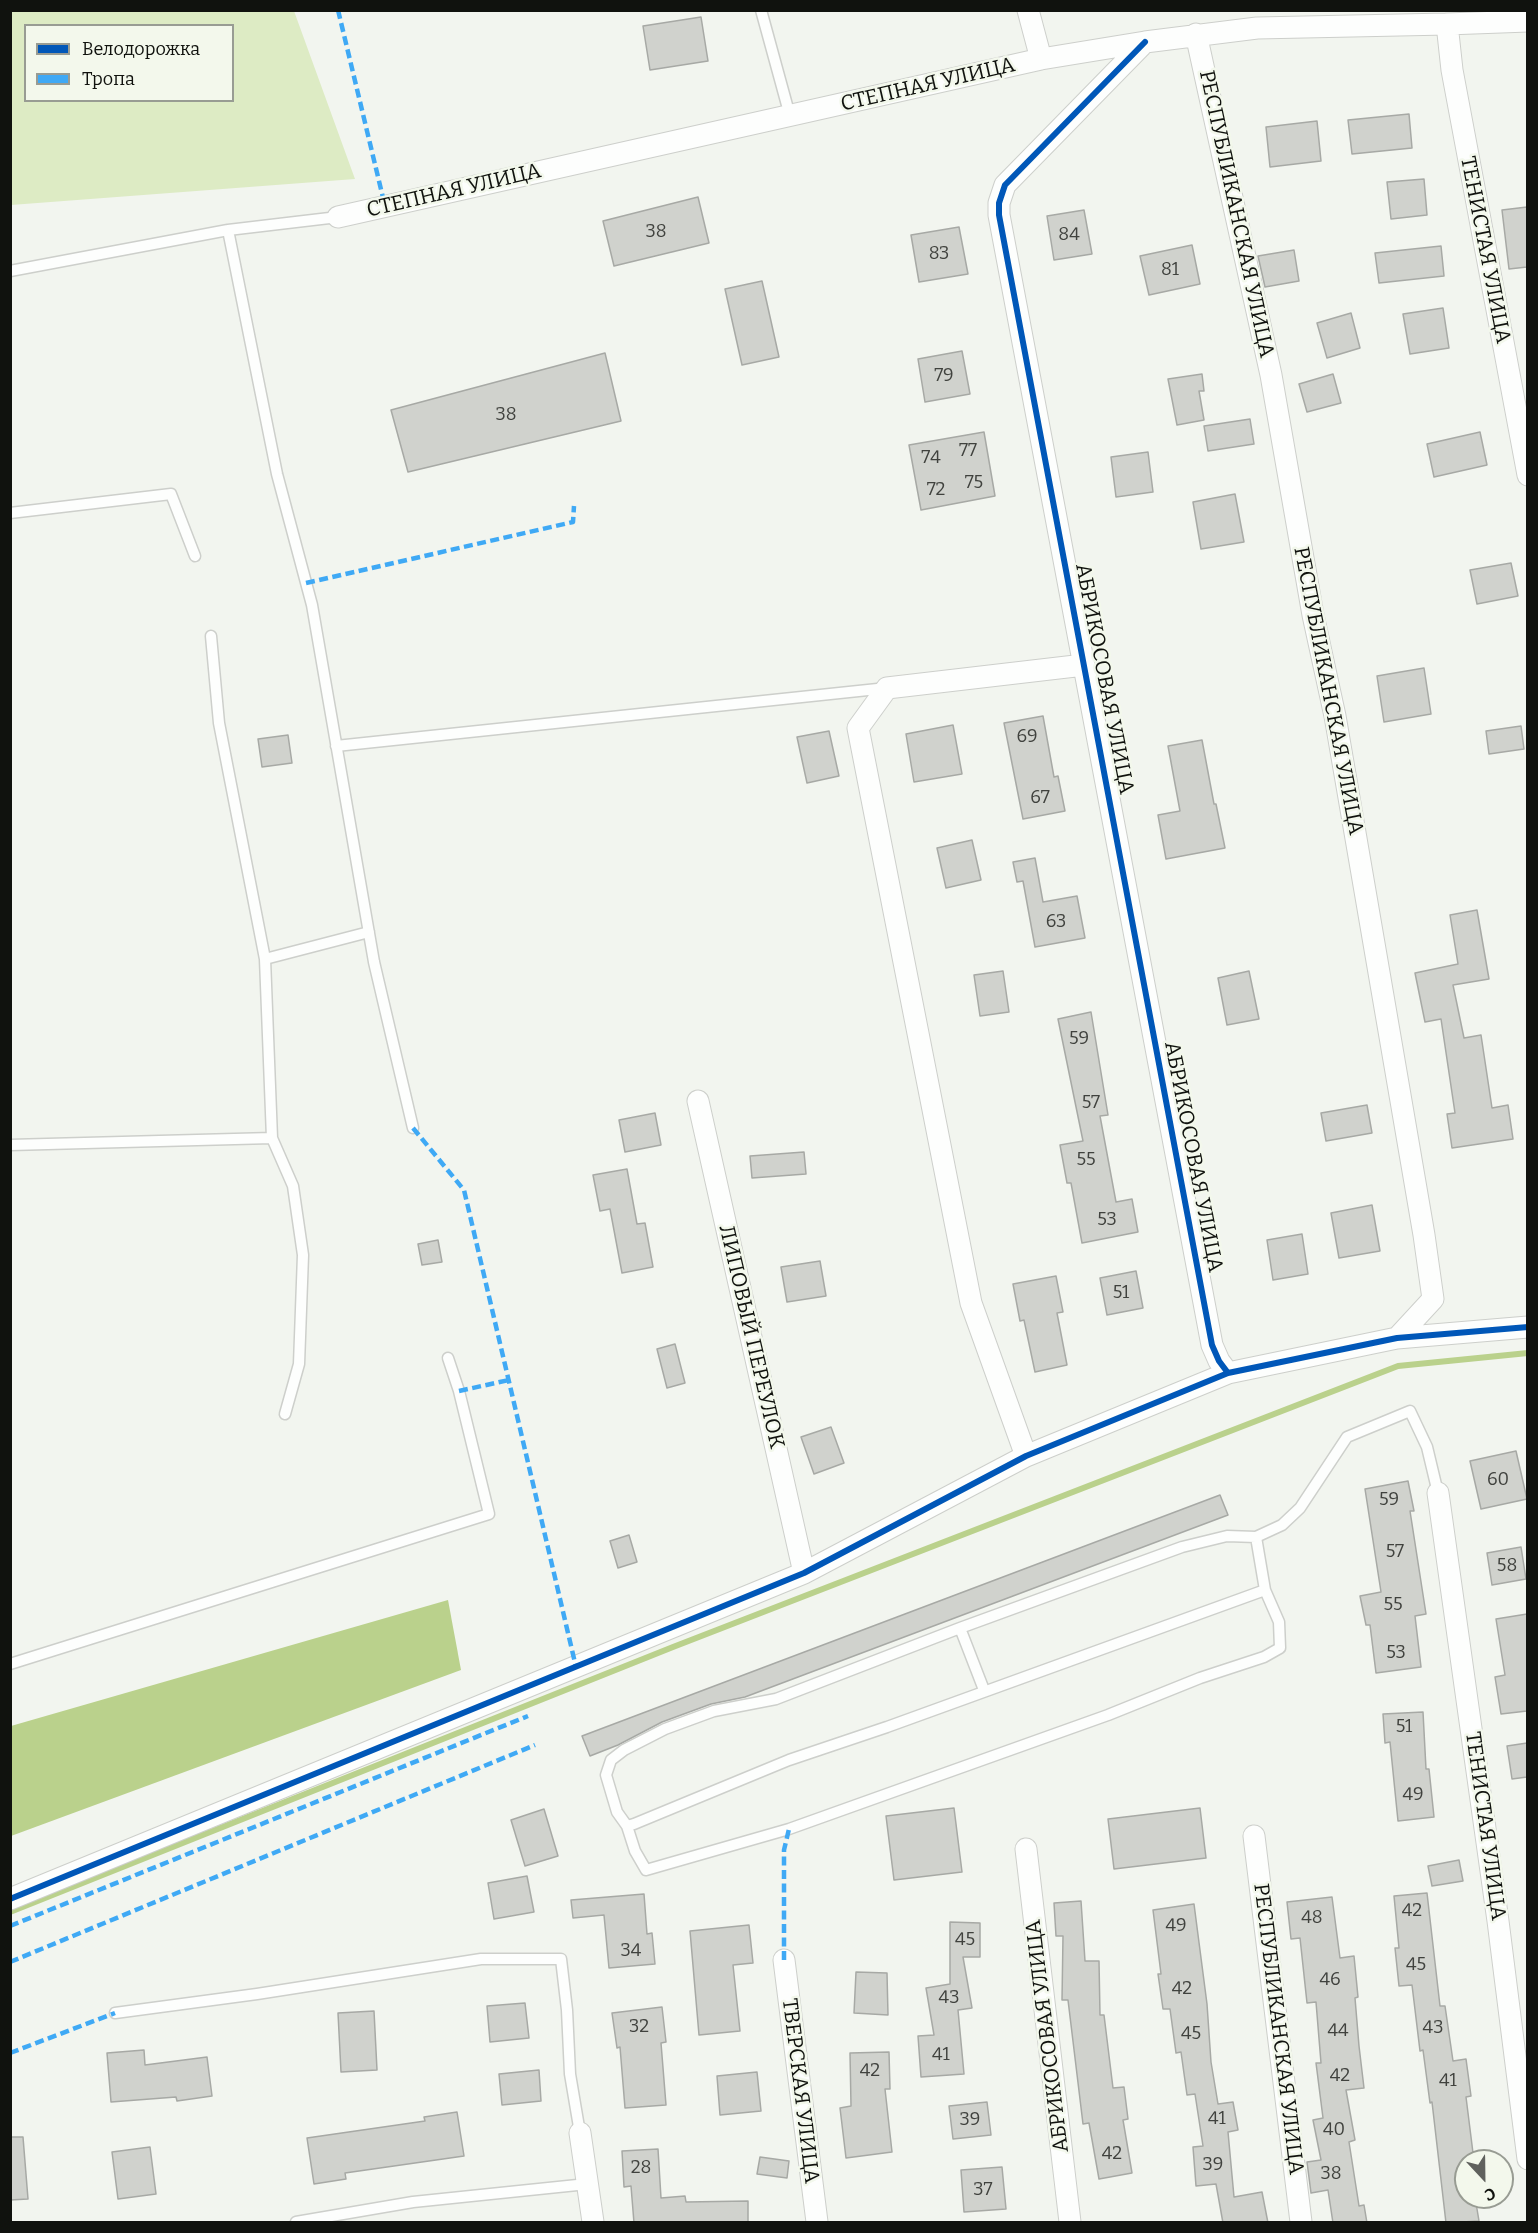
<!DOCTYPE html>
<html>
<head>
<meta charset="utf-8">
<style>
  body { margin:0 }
  #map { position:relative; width:1538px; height:2233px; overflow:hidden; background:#f2f5ef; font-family:Bitter,serif }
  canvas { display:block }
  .frame { position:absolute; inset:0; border:12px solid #10120e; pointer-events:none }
  .legend { position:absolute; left:24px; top:24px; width:210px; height:78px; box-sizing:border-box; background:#f3f8ec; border:2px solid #989c93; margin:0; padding:8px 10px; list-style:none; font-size:18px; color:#10120e }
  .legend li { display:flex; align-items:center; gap:12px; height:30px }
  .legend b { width:30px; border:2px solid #989c93 }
  .north { position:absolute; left:1454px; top:2149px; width:60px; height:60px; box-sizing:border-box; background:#f3f8ec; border:2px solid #989c93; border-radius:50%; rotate:158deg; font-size:16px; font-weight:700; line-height:24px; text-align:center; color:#10120e }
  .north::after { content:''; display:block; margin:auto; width:21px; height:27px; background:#5f615d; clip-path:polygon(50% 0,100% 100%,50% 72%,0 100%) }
</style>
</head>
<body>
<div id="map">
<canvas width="1538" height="2233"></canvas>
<div class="frame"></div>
<ul class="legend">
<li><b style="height:8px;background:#0057b8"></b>Велодорожка</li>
<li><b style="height:8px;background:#3fa9f5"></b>Тропа</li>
</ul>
<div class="north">С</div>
</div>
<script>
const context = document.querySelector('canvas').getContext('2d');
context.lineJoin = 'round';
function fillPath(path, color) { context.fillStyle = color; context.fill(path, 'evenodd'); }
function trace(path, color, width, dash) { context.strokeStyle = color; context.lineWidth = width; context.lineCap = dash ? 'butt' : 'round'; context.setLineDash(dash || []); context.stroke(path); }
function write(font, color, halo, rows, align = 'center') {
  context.font = font + ' Bitter,serif'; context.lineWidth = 5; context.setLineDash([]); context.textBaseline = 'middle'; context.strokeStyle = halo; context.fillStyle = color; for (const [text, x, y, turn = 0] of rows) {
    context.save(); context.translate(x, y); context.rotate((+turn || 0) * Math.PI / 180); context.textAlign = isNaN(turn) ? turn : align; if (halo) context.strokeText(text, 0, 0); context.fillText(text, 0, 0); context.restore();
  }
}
const green = new Path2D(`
  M11,10L294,11L355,179L11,205ZM26,26H232V100H26Z`);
const water = new Path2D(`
  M448,1600L461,1670L11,1836V1726Z`);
const stream = new Path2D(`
  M10,1912L673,1647L1398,1366L1528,1353`);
const building = new Path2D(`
  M701,17L708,61L650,70L643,26Z
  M1409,114L1412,148L1352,154L1348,120Z
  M1317,121L1321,161L1270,167L1266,127Z
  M1424,179L1427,215L1391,219L1387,182Z
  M698,197L709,243L614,266L603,221Z
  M1527,207V267L1509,269L1502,210Z
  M1084,210L1092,254L1054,260L1047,216Z
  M959,227L968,274L919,282L911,235Z
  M1192,245L1200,284L1149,295L1140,256Z
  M1441,246L1444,276L1379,283L1375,253Z
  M1294,250L1299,281L1265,287L1258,256Z
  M762,281L779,357L742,365L725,289Z
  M1443,308L1449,348L1410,354L1403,314Z
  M1351,313L1360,348L1327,358L1317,323Z
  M962,351L970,394L925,402L918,359Z
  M605,353L621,421L408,472L391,410Z
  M1202,374L1204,391H1199L1204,420L1177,425L1168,379Z
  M1333,374L1341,403L1307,412L1299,384Z
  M1250,419L1254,444L1208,451L1204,426Z
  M984,432L995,496L921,510L909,445Z
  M1480,432L1487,465L1434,477L1427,444Z
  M1148,452L1153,492L1116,497L1111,457Z
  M1235,494L1244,542L1201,549L1193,502Z
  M1511,563L1518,596L1477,604L1470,570Z
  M1424,668L1431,714L1384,722L1377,676Z
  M1043,716L1054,777L1058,776L1065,811L1023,819L1004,723Z
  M953,725L962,774L914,782L906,734Z
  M1521,726L1524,749L1489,754L1486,731Z
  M829,731L839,776L807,783L797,737Z
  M288,735L292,763L262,767L258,739Z
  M1202,740L1214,804H1216L1225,848L1166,859L1158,815L1180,811L1168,746Z
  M972,840L981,880L946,888L937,848Z
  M1035,858L1043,902L1077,896L1085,938L1035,947L1023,881L1017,882L1013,862Z
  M1477,910L1489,979L1453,985L1464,1038L1481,1035L1492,1108L1508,1105L1513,1139L1452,1148L1447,1114L1455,1113L1441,1019L1425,1022L1415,973L1458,964L1450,915Z
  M1003,971L1009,1012L980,1016L974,975Z
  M1249,971L1259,1019L1227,1025L1218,978Z
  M1091,1012L1108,1115L1100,1116L1116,1202L1132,1199L1138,1232L1082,1243L1071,1183H1067L1060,1145L1083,1141L1058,1019Z
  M1367,1105L1372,1133L1326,1141L1321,1113Z
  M655,1113L661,1145L625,1152L619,1120Z
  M804,1152L806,1174L752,1178L750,1156Z
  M627,1169L637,1224L645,1223L653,1267L622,1273L610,1209L600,1211L593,1175Z
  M1372,1205L1380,1251L1339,1258L1331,1213Z
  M1302,1234L1308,1274L1273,1280L1267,1240Z
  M438,1240L442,1262L422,1265L418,1244Z
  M820,1261L826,1296L787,1302L781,1267Z
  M1136,1271L1143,1308L1107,1315L1100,1278Z
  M1056,1276L1063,1312L1057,1313L1067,1365L1035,1372L1024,1320L1020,1321L1013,1284Z
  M675,1344L685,1383L667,1388L657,1349Z
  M831,1427L844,1463L814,1474L801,1437Z
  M1516,1451L1527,1499L1481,1509L1470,1461Z
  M1408,1481L1414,1511H1410L1426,1614L1415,1616L1421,1667L1376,1673L1370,1625H1366L1360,1596L1381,1592L1365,1489Z
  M1220,1495L1228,1515L745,1697L711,1704L662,1722L618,1745L590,1756L582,1736Z
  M629,1535L637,1562L618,1568L610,1541Z
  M1521,1547L1526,1579L1492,1585L1487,1553Z
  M1527,1614V1711L1501,1714L1495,1677L1505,1675L1496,1619Z
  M1423,1712L1426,1769H1429L1434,1817L1398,1821L1390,1742L1385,1743L1383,1714Z
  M1527,1743V1777L1512,1779L1507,1746Z
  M954,1808L962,1872L894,1880L886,1816Z
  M1200,1808L1206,1858L1114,1869L1108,1819Z
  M544,1809L558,1856L525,1866L511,1820Z
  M1459,1860L1463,1881L1432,1886L1428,1866Z
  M527,1876L534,1912L494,1919L488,1883Z
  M1427,1893L1440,2006H1445L1453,2061L1466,2059L1471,2096L1466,2097L1474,2161H1466V2197H1475L1479,2221L1446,2223L1432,2102L1430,2103L1423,2050L1420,2051L1412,1985L1399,1986L1395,1948H1399L1394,1896Z
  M644,1894L647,1934L652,1933L655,1964L609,1968L604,1915L573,1918L571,1900Z
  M1332,1897L1340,1958L1354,1956L1358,1997L1355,1998L1359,2046L1364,2088L1346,2090L1355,2140L1349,2142L1359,2206L1364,2205L1367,2223H1333L1328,2190L1311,2193L1307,2162L1321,2160L1313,2120L1323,2118L1316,2063H1321L1316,2002L1307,2003L1300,1938L1291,1939L1287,1902Z
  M1081,1901L1085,1961H1099L1100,2015H1104L1113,2088L1124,2087L1128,2119L1123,2120L1132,2173L1099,2179L1089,2123L1083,2124L1068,2000H1062L1063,1936H1056L1054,1903Z
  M1194,1904L1207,2004L1211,2062L1218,2104L1233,2102L1238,2130L1228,2132L1234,2197L1262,2192L1268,2223H1223L1216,2184L1196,2186L1193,2147L1203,2146L1195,2094L1187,2095L1181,2052L1176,2053L1170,2009H1163L1158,1974H1161L1153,1910Z
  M950,1922L980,1923V1957H963L972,2008L958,2010L964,2074L921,2077L918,2036L934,2035L926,1988L950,1984Z
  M749,1925L753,1963L733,1965L740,2031L699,2035L690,1931Z
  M856,1972L887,1973L888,2015L854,2013Z
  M525,2003L529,2038L490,2042L487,2006Z
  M662,2007L666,2042L661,2043L666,2105L625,2108L620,2047L617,2048L612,2013Z
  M374,2011L377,2070L341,2072L338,2013Z
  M144,2050L145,2065L207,2057L212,2096L177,2101L176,2097L111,2102L107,2053Z
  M889,2052L890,2089H885L892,2152L846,2158L840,2108L851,2106L850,2053Z
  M539,2070L541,2101L502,2105L499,2074Z
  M757,2072L761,2111L720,2115L717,2076Z
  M987,2102L991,2135L953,2139L949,2106Z
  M457,2112L464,2156L345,2173L346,2179L314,2184L307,2138L425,2121L424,2117Z
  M10,2137H23L28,2199L10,2200Z
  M150,2147L156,2194L118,2199L112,2152Z
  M658,2149L661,2198L685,2196L686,2202L748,2201V2223H634L631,2186L624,2187L622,2151Z
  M760,2157L789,2161L787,2178L757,2174Z
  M1002,2167L1006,2209L964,2212L961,2170Z`);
const service = new Path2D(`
  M761,10L790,116
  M228,230L277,474L312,605L374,962L413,1128
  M10,271L228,230L338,217
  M10,513L171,494L195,556
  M211,636L219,723L265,959L272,1138
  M336,746L887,688
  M265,959L369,932
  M10,1145L272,1138L293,1186L303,1255L299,1364L285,1414
  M1256,1537L1265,1590L887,1727L789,1760L634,1824L627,1826L617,1812L606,1775L611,1760L624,1750L665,1729L714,1711L776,1699L960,1628L1182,1547L1227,1536L1256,1537L1282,1525L1300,1508L1347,1437L1410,1411L1427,1447L1438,1493
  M960,1628L984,1690
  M10,1664L489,1514L459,1391L448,1358
  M627,1826L635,1851L646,1870L789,1829L1108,1715L1200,1678L1264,1657L1280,1648L1279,1622L1265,1590
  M115,2013L257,1994L481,1959H561L567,2010L570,2074L580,2133
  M296,2222L413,2202L587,2184`);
const minor = new Path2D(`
  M1028,10L1041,59
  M1447,24L1452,70L1528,475
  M1196,34L1271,375L1313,615L1335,716L1424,1235L1433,1299L1397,1338
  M1145,42L1005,185L999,203V215L1212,1345L1219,1361L1228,1373
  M338,217L1041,59L1145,42L1257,28L1447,24L1528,21
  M698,1101L804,1573
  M1026,1456L971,1303L858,728L887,688L1084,665
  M1438,1493L1498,1921L1528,2159
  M1254,1836L1301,2222
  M1026,1849L1070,2222
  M10,1899L804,1573L1026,1456L1228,1373L1397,1338L1528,1327
  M784,1960L817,2222
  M580,2133L593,2222`);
const quiet = new Path2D(`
  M338,10L385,206
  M306,583L573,522L574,506
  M413,1128L464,1190L576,1667
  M459,1391L509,1380
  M10,1926L528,1716
  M784,1960V1850L789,1829
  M10,1962L535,1745
  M10,2053L115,2013`);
const cycleway = new Path2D(`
  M1145,42L1005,185L999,203V215L1212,1345L1219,1361L1228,1373
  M10,1899L804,1573L1026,1456L1228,1373L1397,1338L1528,1327`);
const numberNames = [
  ["38",656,232],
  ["84",1069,235],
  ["83",939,254],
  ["81",1170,270],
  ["79",944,376],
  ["38",506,415],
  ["77",968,451],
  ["74",931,458],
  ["75",974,483],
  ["72",936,490],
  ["69",1027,737],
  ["67",1040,798],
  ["63",1056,922],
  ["59",1079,1039],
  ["57",1091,1103],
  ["55",1086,1160],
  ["53",1107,1220],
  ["51",1121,1293],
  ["60",1498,1480],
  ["59",1389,1500],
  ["57",1395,1552],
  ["58",1507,1566],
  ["55",1393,1605],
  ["53",1396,1653],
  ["51",1404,1727],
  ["49",1413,1795],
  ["42",1412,1911],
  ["48",1312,1918],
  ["49",1176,1926],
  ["45",965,1940],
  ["34",631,1951],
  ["45",1416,1965],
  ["46",1330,1980],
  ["42",1182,1989],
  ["43",949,1998],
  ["32",639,2027],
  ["43",1433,2028],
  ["44",1338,2031],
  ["45",1191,2034],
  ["41",941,2055],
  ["42",870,2071],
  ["42",1340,2076],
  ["41",1448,2081],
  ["41",1217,2119],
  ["39",970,2120],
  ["40",1334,2130],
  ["42",1112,2154],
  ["39",1213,2165],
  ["28",641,2168],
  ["38",1331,2174],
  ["37",983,2190]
];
const streetNames = [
  ["СТЕПНАЯ УЛИЦА",928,85,-13],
  ["СТЕПНАЯ УЛИЦА",454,191,-13],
  ["РЕСПУБЛИКАНСКАЯ УЛИЦА",1236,214,78],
  ["ТЕНИСТАЯ УЛИЦА",1485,250,79],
  ["АБРИКОСОВАЯ УЛИЦА",1104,679,79],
  ["РЕСПУБЛИКАНСКАЯ УЛИЦА",1328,691,79],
  ["АБРИКОСОВАЯ УЛИЦА",1193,1157,79],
  ["ЛИПОВЫЙ ПЕРЕУЛОК",751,1337,77],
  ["ТЕНИСТАЯ УЛИЦА",1485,1826,82],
  ["РЕСПУБЛИКАНСКАЯ УЛИЦА",1278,2029,83],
  ["АБРИКОСОВАЯ УЛИЦА",1048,2036,-97],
  ["ТВЕРСКАЯ УЛИЦА",800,2091,83]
];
fillPath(green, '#ddebc4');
fillPath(water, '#bad18c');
trace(stream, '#bad18c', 6);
fillPath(building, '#d0d2cd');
trace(building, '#a7a9a5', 1.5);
trace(service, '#cdcfcb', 13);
trace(minor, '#cdcfcb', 23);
trace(service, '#fdfefd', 10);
trace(minor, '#fdfefd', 21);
trace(quiet, '#3fa9f5', 4.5, [9, 4.5]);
trace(cycleway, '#0057b8', 6);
write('18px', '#40423e', null, numberNames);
write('21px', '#10120e', '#f3f8ec', streetNames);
</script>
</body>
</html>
